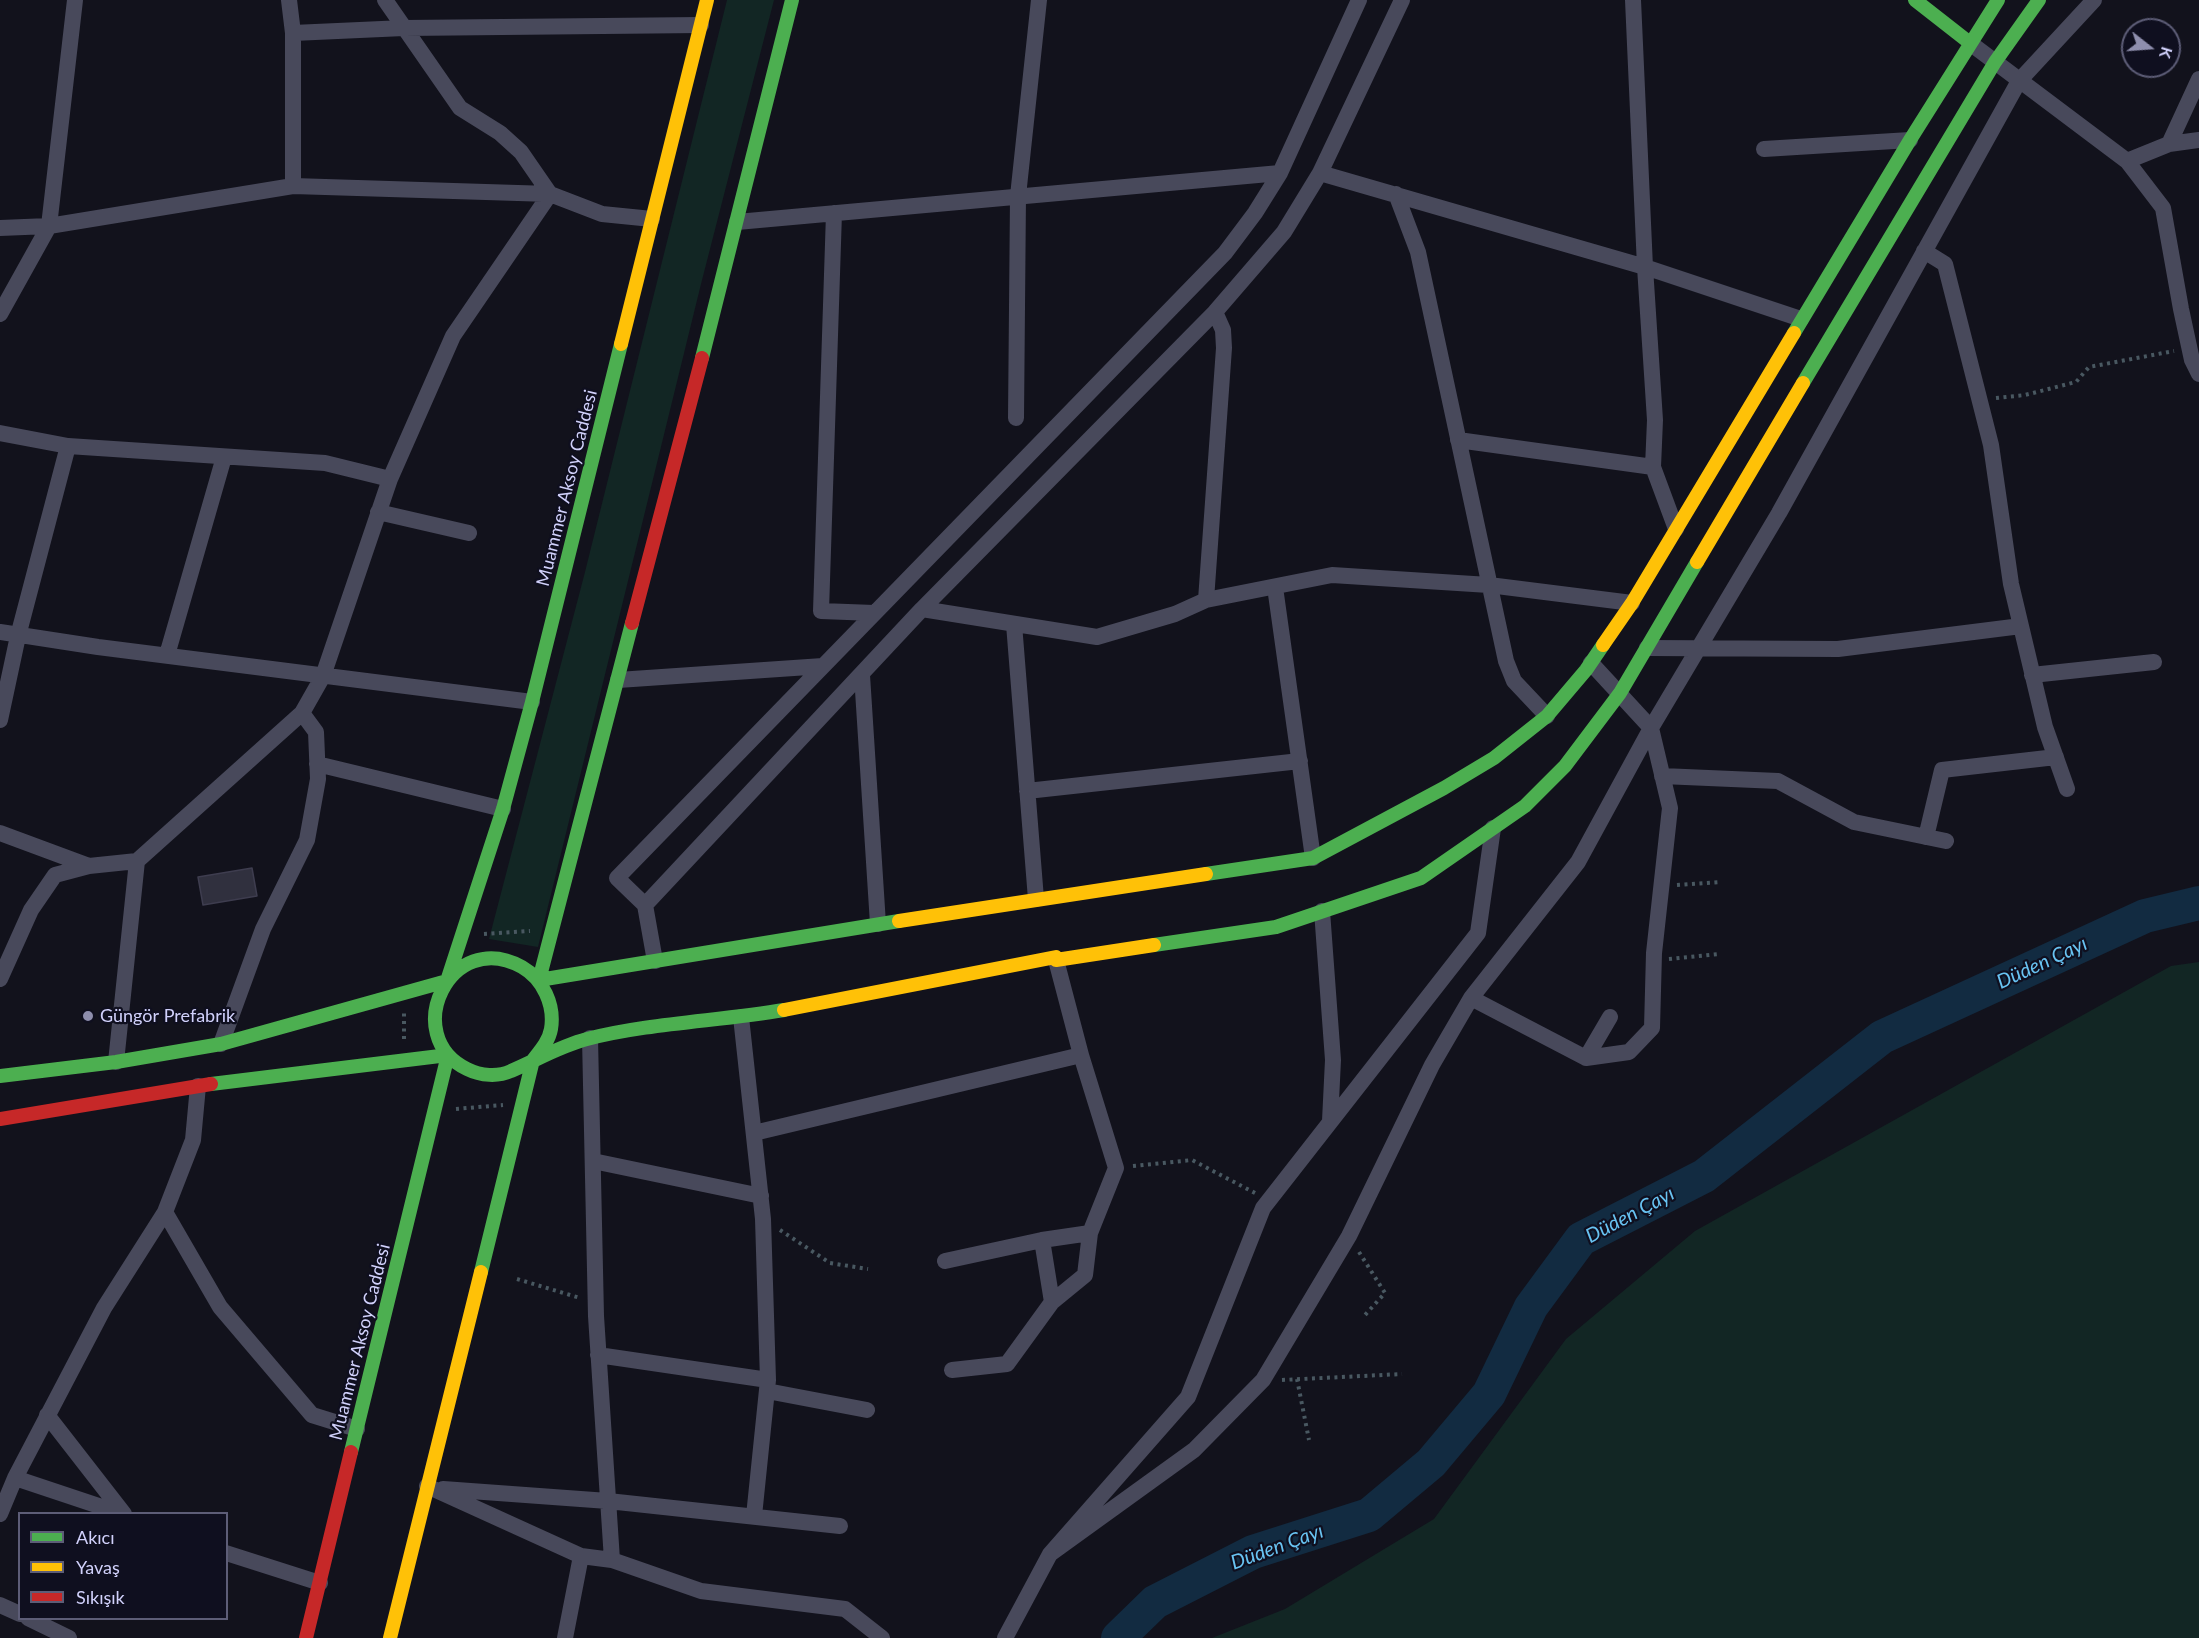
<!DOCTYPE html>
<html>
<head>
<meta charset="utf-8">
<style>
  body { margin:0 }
  #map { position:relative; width:2199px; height:1638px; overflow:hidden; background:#12121c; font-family:Lato,sans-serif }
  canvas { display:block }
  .legend { position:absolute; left:18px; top:1512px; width:210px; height:108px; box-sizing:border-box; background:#0f0f1f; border:2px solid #5d5d77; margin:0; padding:8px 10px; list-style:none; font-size:18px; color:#d1d1fb }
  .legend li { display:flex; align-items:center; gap:12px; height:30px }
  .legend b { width:30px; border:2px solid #5d5d77 }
  .north { position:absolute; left:2121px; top:18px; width:60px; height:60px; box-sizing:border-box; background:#0f0f1f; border:2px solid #5d5d77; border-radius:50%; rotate:107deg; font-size:16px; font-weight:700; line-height:24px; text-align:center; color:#d1d1fb }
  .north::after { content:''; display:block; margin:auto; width:21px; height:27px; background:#8e8ead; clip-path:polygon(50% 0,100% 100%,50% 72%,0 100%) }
</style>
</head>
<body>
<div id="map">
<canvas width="2199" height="1638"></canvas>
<ul class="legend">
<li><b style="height:8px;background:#4caf50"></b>Akıcı</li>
<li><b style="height:8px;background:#ffc107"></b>Yavaş</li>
<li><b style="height:8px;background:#c62828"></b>Sıkışık</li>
</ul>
<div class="north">K</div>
</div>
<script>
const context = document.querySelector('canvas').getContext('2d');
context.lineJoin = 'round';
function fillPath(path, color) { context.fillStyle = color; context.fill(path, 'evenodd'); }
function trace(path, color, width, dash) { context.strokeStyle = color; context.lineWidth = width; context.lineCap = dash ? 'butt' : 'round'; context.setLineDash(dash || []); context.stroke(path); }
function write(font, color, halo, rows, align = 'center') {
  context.font = font + ' Lato,sans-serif'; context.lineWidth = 4.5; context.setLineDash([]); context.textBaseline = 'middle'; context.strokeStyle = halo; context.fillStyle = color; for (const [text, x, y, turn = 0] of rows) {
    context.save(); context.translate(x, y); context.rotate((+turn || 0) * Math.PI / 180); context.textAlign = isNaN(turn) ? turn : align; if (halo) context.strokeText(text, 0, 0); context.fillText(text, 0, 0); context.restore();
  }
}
const green = new Path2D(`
  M727,0H774L701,284L538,947L489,939L585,572Z
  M2199,962V1638H1212L1285,1609L1434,1519L1566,1339L1695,1231L2171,966Z`);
const river = new Path2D(`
  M1118,1638L1155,1602L1253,1552L1369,1515L1431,1463L1489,1394L1531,1307L1581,1239L1704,1176L1882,1037L2145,916L2199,903`);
const building = new Path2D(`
  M252,868L257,896L203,905L198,877Z`);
const path = new Path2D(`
  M1996,398L2025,395L2076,382L2089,367L2174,351
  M1677,885L1720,882
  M484,934L530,931
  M1669,959L1719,954
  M404,1039V1013
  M456,1109L503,1105
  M1133,1166L1192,1160L1255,1193
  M780,1230L830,1263L868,1269
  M1359,1252L1385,1293L1365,1315
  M517,1279L580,1298
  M1297,1379L1309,1440
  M1282,1380L1402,1374`);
const street = new Path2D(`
  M289,0L293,33
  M385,0L460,108L500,133L521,152L550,194L602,214L652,219
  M1633,0L1645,267L1655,420L1653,467L1676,529
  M1970,43L2127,161L2169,144L2199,140
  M2169,144L2199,79
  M1764,149L1910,140
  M2127,161L2163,208L2181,309L2192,360L2199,374
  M1320,173L1645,267L1801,319
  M293,186V33L404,28L701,25
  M1396,194L1418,252L1506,661L1514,681L1547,716
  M834,213L821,611L874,613
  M737,222L1280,173
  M0,228L49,226L293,186L550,194L453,336L390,479L323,676L302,713L137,861L89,866L55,875L31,910L0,979
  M1924,251L1945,264L1991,445L2011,584L2045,727L2067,789
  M0,314L49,226L75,0
  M1016,418L1018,196L1039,0
  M0,433L68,446L325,463L390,479
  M1458,440L1653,467
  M378,512L469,533
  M1275,587L1313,858
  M1206,600L1224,348L1223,330L1215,312
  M922,609L1097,637L1175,614L1206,600L1332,575L1489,585L1632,603
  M1014,624L1036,899
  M0,632L98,647L532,702
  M1647,648L1838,649L2021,626
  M167,655L224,457
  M862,675L878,924
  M2032,675L2154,662
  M618,680L823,666
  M0,720L18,636L68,446
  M317,764L503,809
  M1662,776L1778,781L1854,822L1946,841
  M1027,791L1300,761
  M0,833L89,866
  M1926,837L1942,770L2056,757
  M645,905L922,609L1215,312L1284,232L1320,173L1402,0
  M1322,911L1333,1060L1330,1121
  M655,961L645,905L617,878L1225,253L1255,213L1280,173L1359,0
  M1471,998L1586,1058L1629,1052L1652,1028L1654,953L1670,808L1651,728L1779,513L2019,81L2094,0
  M221,1044L263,929L307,840L318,779L316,732L302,713
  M1586,1058L1610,1017
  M116,1062L137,861
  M754,1133L1081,1055L1056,960
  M593,1161L761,1196
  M165,1212L220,1307L312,1415L357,1429
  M1042,1240L1052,1302
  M945,1261L1042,1240L1090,1233L1116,1168L1081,1055
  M598,1355L768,1380L763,1219L741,1017
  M952,1370L1007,1364L1052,1302L1085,1275L1090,1233
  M767,1391L867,1410
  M47,1415L124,1514
  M15,1478L123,1514
  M427,1486L581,1556L612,1560L596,1316L590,1038
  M443,1489L608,1501L840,1526
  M0,1514L15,1478L104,1308L165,1212L193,1140L198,1086
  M754,1516L768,1380
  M226,1553L320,1583
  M1050,1554L1194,1450L1263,1380L1349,1236L1432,1065L1471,998L1578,862L1651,728L1591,663
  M612,1560L701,1591L845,1609L882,1638
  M0,1605L20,1614
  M28,1618L69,1638
  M565,1638L581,1556
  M1005,1638L1050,1554L1188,1397L1263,1208L1478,933L1493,828`);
const fast = new Path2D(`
  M1915,0L1970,43
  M1794,333L1910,140L1998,0
  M702,358L792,0
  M1803,383L1995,62L2039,0
  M1206,874L1313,858L1444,788L1494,758L1547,716L1586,670L1603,645
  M1154,945L1276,927L1421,878L1525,806L1565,766L1620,693L1697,562
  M539,980L632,623
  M539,980L899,921
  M447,981L503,809L532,702L621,344
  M533,1060C540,1051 549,1041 551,1029C555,1005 543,979 522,967C450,927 399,1036 467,1069C481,1076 498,1077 511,1071C537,1060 560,1046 587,1039C649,1023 720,1021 784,1010
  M0,1076L116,1062L221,1044L447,981
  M211,1084L448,1055
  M481,1272L533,1060
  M351,1452L448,1055`);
const slow = new Path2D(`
  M621,344L707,0
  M1697,562L1803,383
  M1603,645L1632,603L1794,333
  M899,921L1206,874
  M784,1010L1056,957V960L1154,945
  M390,1638L481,1272`);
const jam = new Path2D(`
  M632,623L702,358
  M0,1119L211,1084
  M306,1638L351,1452`);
const markers = [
  [88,1016,6,"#8e8ead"]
];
const streetNames = [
  ["Muammer Aksoy Caddesi",567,488,-76],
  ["Muammer Aksoy Caddesi",360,1342,-76]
];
const poiNames = [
  ["Güngör Prefabrik",100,1016]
];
const waterNames = [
  ["Düden Çayı",2042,963,-25],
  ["Düden Çayı",1630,1215,-28],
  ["Düden Çayı",1277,1547,-20]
];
fillPath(green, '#122624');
trace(river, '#122b41', 34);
fillPath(building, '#30303e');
trace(building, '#3e3d4f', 1.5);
trace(path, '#495861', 4, [3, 4.5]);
trace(street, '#48495b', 16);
trace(fast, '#4caf50', 14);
trace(slow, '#ffc107', 14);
trace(jam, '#c62828', 14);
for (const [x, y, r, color] of markers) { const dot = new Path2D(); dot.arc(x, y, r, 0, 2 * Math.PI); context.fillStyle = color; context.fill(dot); trace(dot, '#0f0f1f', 2); }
write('18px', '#d1d1fb', '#0f0f1f', streetNames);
write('18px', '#d1d1fb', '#0f0f1f', poiNames, 'left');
write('italic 20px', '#68c3f2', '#0f0f1f', waterNames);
</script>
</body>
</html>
